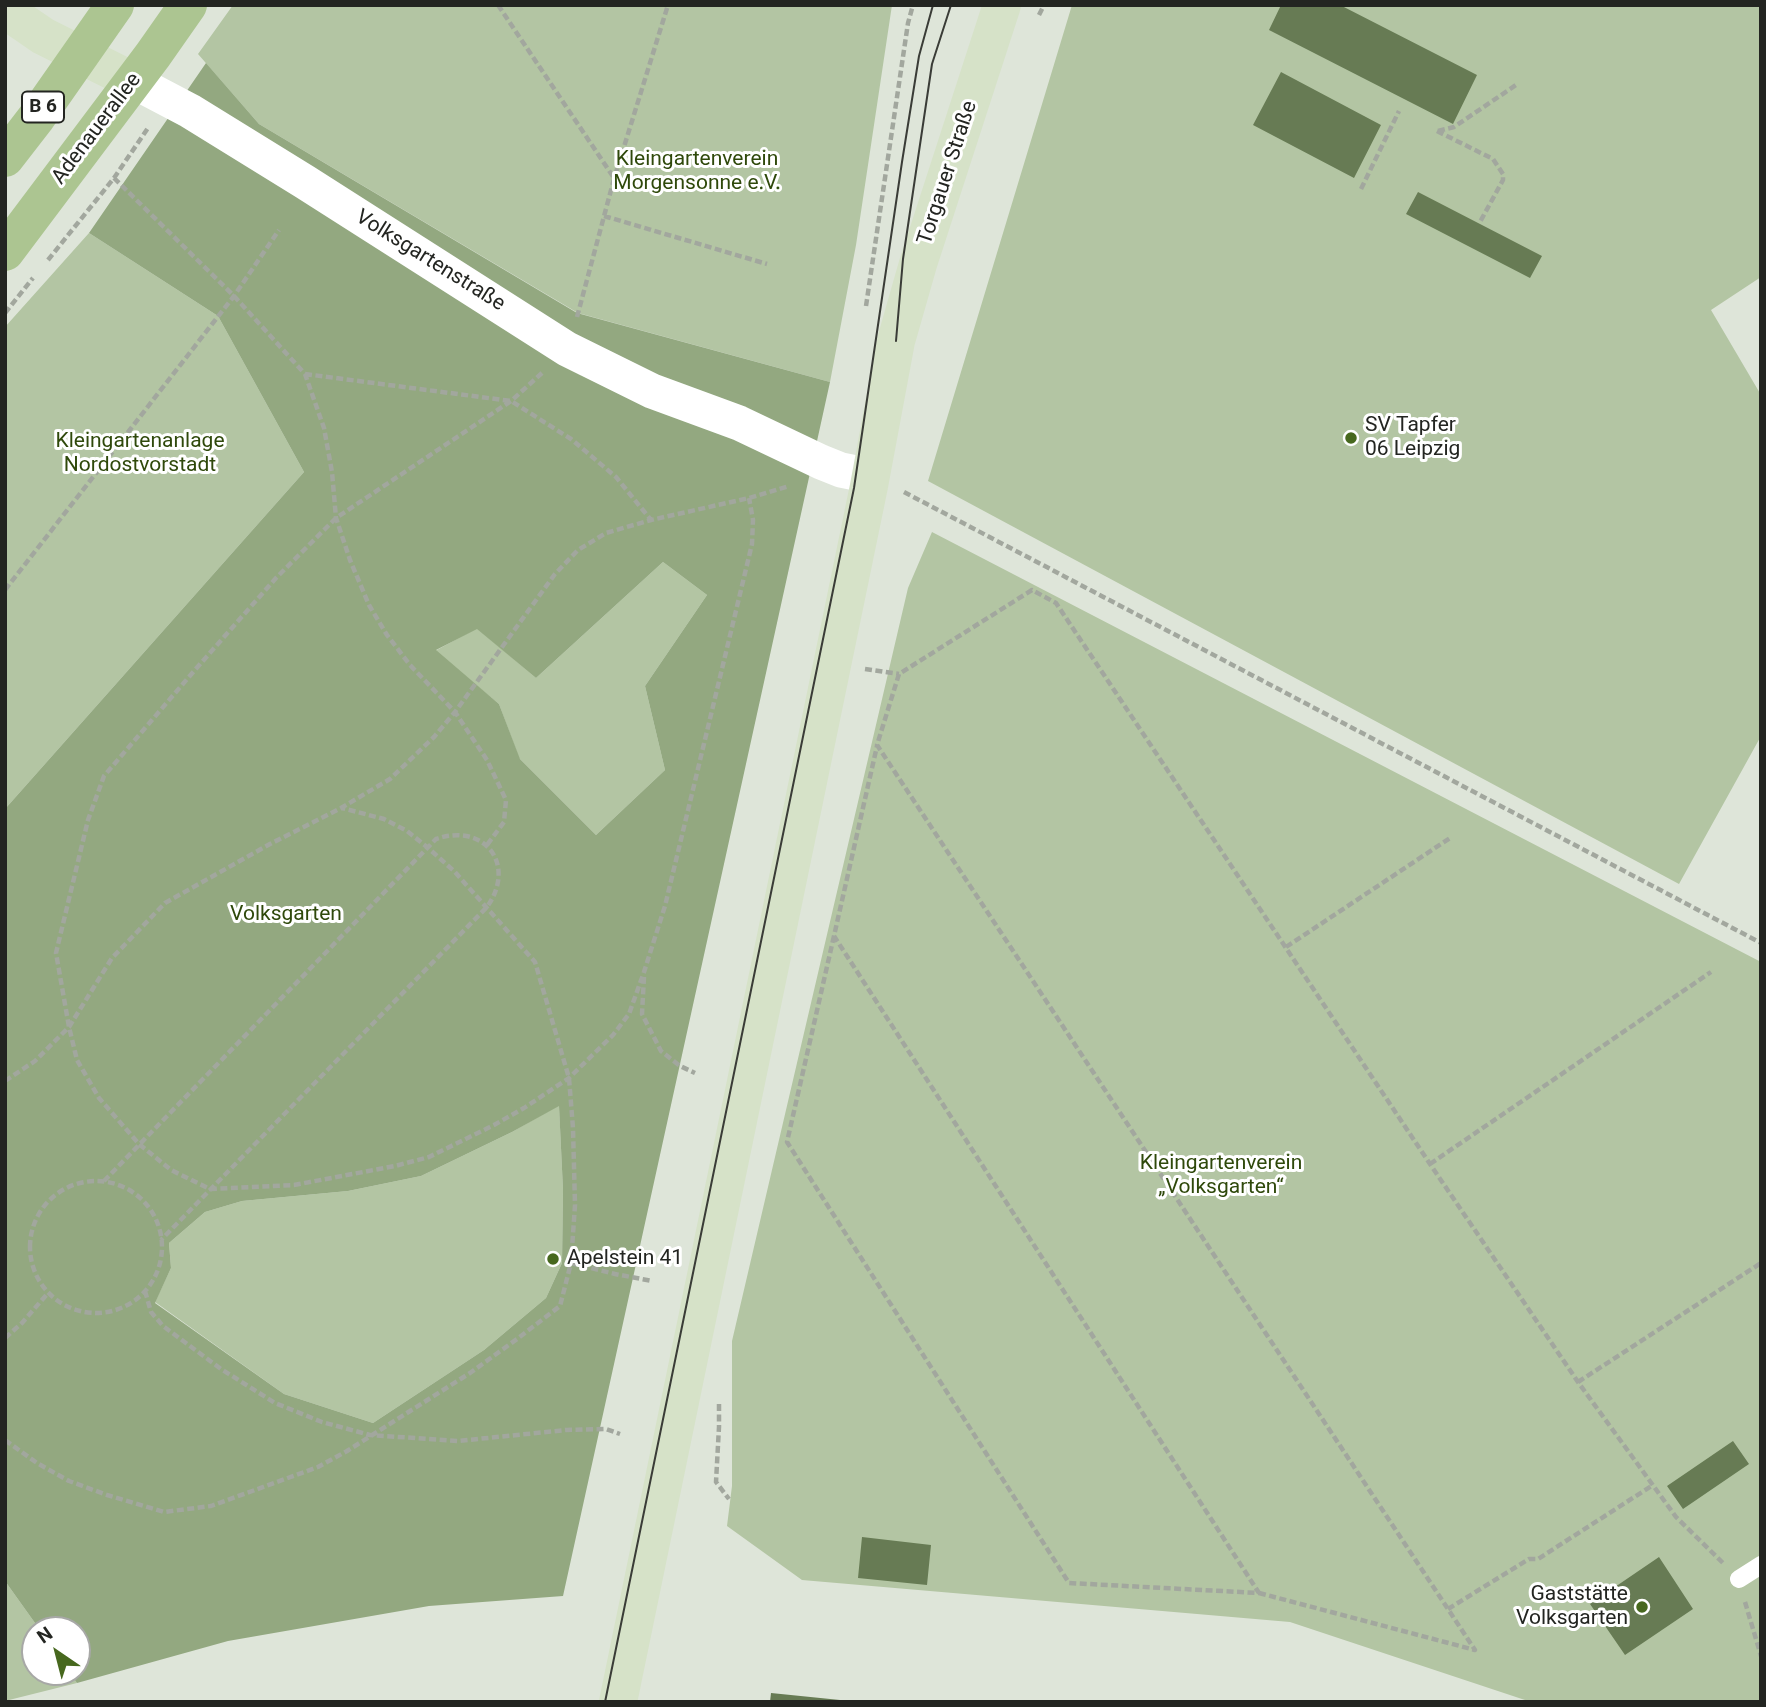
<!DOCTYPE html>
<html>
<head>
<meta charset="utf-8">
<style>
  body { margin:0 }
  #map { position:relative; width:1766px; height:1707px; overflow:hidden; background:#dee5d9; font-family:Roboto,sans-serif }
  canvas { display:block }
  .frame { position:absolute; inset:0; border:7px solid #232521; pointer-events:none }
  .north { position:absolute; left:21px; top:1616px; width:70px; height:70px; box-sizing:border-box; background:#fff; border:2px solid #a7a8a6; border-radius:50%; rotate:325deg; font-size:19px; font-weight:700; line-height:28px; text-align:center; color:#232521 }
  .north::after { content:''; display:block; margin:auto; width:24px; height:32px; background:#47681e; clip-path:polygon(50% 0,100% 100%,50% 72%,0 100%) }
</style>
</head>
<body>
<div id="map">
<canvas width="1766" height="1707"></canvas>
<div class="frame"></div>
<div class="north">N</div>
</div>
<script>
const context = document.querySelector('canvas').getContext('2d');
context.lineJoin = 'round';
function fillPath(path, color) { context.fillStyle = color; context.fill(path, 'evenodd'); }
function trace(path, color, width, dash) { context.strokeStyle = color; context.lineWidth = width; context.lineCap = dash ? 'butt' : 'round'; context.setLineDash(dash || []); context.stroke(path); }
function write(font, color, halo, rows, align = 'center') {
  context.font = font + ' Roboto,sans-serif'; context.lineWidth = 6; context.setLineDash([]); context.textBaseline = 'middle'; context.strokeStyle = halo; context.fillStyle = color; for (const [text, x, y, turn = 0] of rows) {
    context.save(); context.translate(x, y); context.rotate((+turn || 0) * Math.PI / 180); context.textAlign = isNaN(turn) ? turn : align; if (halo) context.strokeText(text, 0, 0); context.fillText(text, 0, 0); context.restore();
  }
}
const green = new Path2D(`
  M233,5H892L856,245L830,382L578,313L259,124L198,54Z
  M1072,5H1761V277L1711,310L1761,395V736L1679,884L928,481Z
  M89,233L218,316L304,472L5,809V327Z
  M932,532L1761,962V1702H1531L1290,1622L802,1580L727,1526L732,1486V1341L908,588Z
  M663,562L707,595L645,686L665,770L596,835L519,758L499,704L435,651L477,628L536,678Z
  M559,1105L563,1190L562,1263L546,1298L484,1350L373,1423L284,1394L155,1302L171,1268L169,1243L205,1212L242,1201L348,1191L421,1176L512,1132Z
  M5,1581L40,1630H35V1672H69L77,1683L5,1701Z`);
const forest = new Path2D(`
  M206,63L259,124L577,313L830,382L563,1596L429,1606L228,1641L77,1683L69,1672H77V1630H40L5,1581V809L304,472L218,316L89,233ZM663,562L707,595L645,686L665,770L596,835L520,759L499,704L436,650L477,629L536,678ZM559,1106L563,1190L562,1263L546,1298L484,1350L373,1423L284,1394L155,1303L171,1268L169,1243L205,1212L242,1201L348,1191L421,1176L512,1132Z`);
const building = new Path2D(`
  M1281,5H1340L1477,75L1453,124L1269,30Z
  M1281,72L1381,125L1354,178L1253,125Z
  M1418,192L1542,256L1530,278L1406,214Z
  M1733,1441L1749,1464L1683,1509L1667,1486Z
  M862,1537L931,1545L927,1585L858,1578Z
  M1659,1557L1693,1609L1625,1655L1590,1604Z
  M771,1693L840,1700V1702H770Z`);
const path = new Path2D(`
  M498,5L614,178
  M1039,15L1044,5
  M1437,131L1493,159L1503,174V180L1480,222
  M1438,131L1454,127L1516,85
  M114,178L234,296L305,374L324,428L332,472L336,518L350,560L369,605L387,635L410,665L455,712L487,760L506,800L504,822L487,845
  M1361,189L1399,111
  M604,216L767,264
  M48,260L114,178L148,128
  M866,306L908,23L913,5
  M5,313L33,278
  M577,317L614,179L668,5
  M542,373L511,401L336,518L276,578L194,671L104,776L88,820L56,953L69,1027L77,1060L99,1098L139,1144L171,1170L210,1189L294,1185L395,1166L429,1157L494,1125L524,1108L569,1078L613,1035L629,1014L644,972L665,906L752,544L753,520L749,498
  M305,374L511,401L571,439L616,477L651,520
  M904,492L1761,943
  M5,590L234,296L279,230
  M865,669L899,674
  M834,936L787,1142L1069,1583L1259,1593L834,936L877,746
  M1286,947L1450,838
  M644,977L642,1014L661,1051L680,1066L695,1073
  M5,1081L35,1061L69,1027L112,958L165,903L270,844L341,808L390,779L434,737L455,712L555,574L578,550L606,533L651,520L749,498L789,486
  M1430,1164L1711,972
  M104,1181L436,839C485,822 517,865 487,907L161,1240
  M30 1247a66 66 0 1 1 132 0a66 66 0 1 1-132 0Z
  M571,1263L615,1274L652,1281
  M145,1291L151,1312L163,1326L221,1369L275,1403L322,1422L370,1435L458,1441L566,1430L606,1429L620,1434
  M5,1338L22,1323L48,1293
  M1578,1382L1761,1263
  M719,1404V1427L716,1482L729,1499
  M5,1440L37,1463L69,1481L107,1495L164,1512L211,1506L318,1467L347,1451L470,1373L517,1339L560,1306L571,1263L575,1205L573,1128L569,1078L535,962L454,871L427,847L407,831L384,819L342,808
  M1259,1593L1475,1650L877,745L899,674L1032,590L1056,603L1430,1164L1578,1382L1676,1517L1723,1563
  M1745,1602L1761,1656
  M1448,1609L1529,1559H1538L1653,1485`);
const lane = new Path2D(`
  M1739,1579L1761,1565`);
const street = new Path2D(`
  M133,81L190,111L305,182L567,349L652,391L739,423L821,462L841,470L871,476`);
const secondary = new Path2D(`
  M5,10L43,36L133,81
  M618,1702L869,486L896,341L918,264L1002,5`);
const primary = new Path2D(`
  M5,158L36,118L115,5
  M5,252L153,55L188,5`);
const tram = new Path2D(`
  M896,341L903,259L932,64L951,5
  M605,1702L854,488L902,162L919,56L933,5`);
const markers = [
  [1351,438,7,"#47681e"],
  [553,1259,7,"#47681e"],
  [1642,1607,7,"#47681e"]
];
const shields = [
  [43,107,42]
];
const shieldNames = [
  ["B 6",43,107]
];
const streetNames = [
  ["Adenauerallee",97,129,-53],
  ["Torgauer Straße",948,173,-72],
  ["Volksgartenstraße",430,261,32]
];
const parkNames = [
  ["Kleingartenverein",697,160],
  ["Morgensonne e.V.",697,184],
  ["Kleingartenanlage",140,442],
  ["Nordostvorstadt",140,466],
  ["Volksgarten",286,915],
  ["Kleingartenverein",1221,1164],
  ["„Volksgarten“",1221,1188]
];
const poiNames = [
  ["SV Tapfer",1365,426],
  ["06 Leipzig",1365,450],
  ["Apelstein 41",567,1259],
  ["Gaststätte",1628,1595,"right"],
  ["Volksgarten",1628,1619,"right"]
];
fillPath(green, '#b3c5a3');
fillPath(forest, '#93a880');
fillPath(building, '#677b54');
trace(path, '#a2a79e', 4.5, [7, 3.5]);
trace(lane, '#fff', 18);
trace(street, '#fff', 35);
trace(secondary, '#d6e2c8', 38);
trace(primary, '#acc591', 38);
trace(tram, '#3a3c37', 2);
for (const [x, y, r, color] of markers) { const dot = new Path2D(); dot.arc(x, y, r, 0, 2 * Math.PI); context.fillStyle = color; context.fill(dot); trace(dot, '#fff', 2.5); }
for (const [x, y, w] of shields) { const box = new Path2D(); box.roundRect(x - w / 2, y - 15.5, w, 31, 5); context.fillStyle = '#fff'; context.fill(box); trace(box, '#232521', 2); }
write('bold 19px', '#232521', null, shieldNames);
write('21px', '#232521', '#fff', streetNames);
write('21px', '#2f490b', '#fff', parkNames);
write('21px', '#232521', '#fff', poiNames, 'left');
</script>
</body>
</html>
